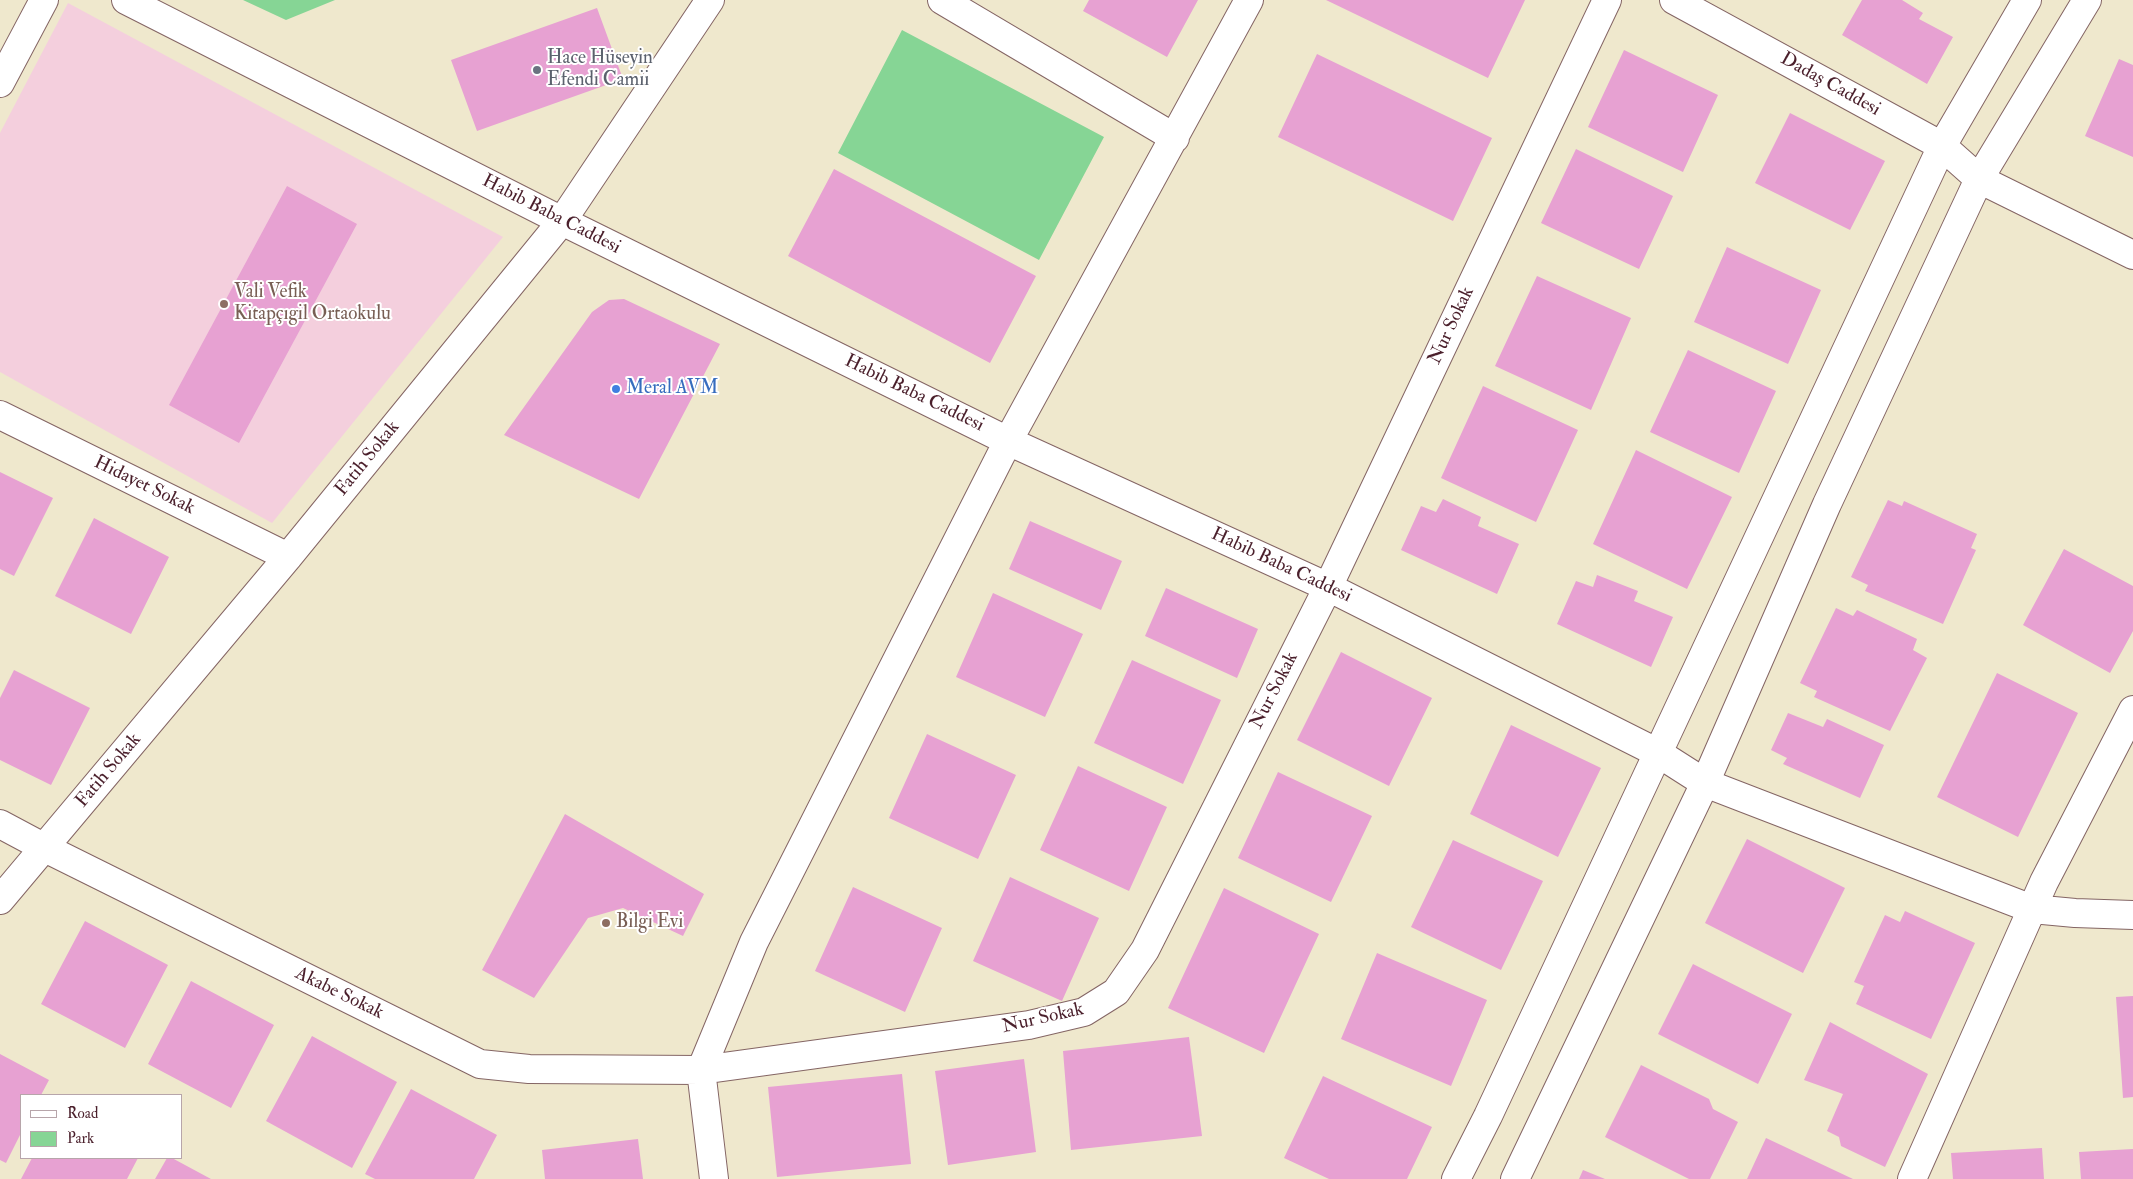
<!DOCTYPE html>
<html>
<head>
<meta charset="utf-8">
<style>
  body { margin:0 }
  #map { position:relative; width:2133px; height:1179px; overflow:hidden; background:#efe8cd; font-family:"IM FELL Double Pica",serif }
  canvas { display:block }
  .legend { position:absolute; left:20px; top:1094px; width:162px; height:65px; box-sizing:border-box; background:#fff; border:1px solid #b7a5aa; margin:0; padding:6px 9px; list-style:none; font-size:15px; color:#4a1f2b }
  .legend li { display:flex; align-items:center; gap:10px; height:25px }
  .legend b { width:25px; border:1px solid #b7a5aa }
</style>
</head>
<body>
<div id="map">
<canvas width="2133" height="1179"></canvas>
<ul class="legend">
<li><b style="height:6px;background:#fff"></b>Road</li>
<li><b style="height:14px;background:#86d595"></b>Park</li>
</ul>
</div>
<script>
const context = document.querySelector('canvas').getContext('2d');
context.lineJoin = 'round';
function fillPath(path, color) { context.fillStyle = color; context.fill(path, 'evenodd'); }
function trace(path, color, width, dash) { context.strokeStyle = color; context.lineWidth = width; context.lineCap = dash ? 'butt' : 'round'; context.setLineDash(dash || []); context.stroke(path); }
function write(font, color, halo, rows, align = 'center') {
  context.font = font + ' "IM FELL Double Pica",serif'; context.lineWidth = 4; context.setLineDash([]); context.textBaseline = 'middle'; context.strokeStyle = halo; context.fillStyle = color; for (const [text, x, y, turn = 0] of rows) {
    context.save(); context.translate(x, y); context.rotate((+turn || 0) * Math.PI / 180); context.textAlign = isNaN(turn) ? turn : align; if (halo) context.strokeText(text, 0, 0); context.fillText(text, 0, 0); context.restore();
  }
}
const built = new Path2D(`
  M68,3L503,237L272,523L0,372V133Z`);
const green = new Path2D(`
  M243,0H335L286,20Z
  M902,30L1104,137L1039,260L838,153Z`);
const building = new Path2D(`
  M1089,0H1198L1167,57L1083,11Z
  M1326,0H1525L1488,78Z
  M1862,0H1902L1923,13L1919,19L1953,37L1927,84L1842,35Z
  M597,8L623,79L477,131L451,60Z
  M1624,50L1718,95L1683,172L1588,127Z
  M1317,54L1492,138L1453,221L1278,137Z
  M2119,59L2133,65V157L2085,136Z
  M1790,113L1885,161L1850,230L1755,183Z
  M1576,149L1673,196L1639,269L1541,223Z
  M834,169L1036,276L990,363L788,256Z
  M287,186L357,224L239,443L169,405Z
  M1727,247L1821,290L1788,364L1694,322Z
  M1537,276L1631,318L1591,410L1495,366Z
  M624,299L720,344L639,499L504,435L592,312L609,300Z
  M1688,350L1776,391L1739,473L1650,432Z
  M1483,386L1578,430L1536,522L1441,478Z
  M1636,450L1732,497L1687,589L1593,544Z
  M0,472L53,498L14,576L0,569Z
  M1443,499L1481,517L1478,526L1519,544L1497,594L1401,550L1421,506L1436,512Z
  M1888,500L1902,506L1904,501L1977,534L1971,548L1976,550L1943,624L1865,591L1868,585L1851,577Z
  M94,518L169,557L131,634L55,596Z
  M1030,521L1122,561L1101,610L1009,569Z
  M2064,549L2133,586V631L2110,673L2023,625Z
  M1597,575L1638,591L1634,601L1673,617L1651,667L1557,624L1576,581L1593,587Z
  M1166,588L1258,629L1237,678L1145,636Z
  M993,593L1083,634L1045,717L956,677Z
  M1836,608L1853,616L1857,610L1917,639L1913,650L1927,658L1890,731L1814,697L1817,691L1800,683Z
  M1341,652L1432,698L1389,786L1297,740Z
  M1132,660L1221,700L1183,784L1094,743Z
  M14,670L90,708L51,785L0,760V698Z
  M1997,673L2078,713L2018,837L1937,797Z
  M1788,713L1823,727L1827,719L1884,745L1860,798L1783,764L1787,758L1771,750Z
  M1511,725L1601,768L1558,857L1470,814Z
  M927,734L1016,775L978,859L889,818Z
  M1078,766L1167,807L1129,891L1040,850Z
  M1278,772L1372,816L1331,902L1238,858Z
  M565,814L704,894L683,936L623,908L588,918L534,998L482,970Z
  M1747,839L1845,888L1803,973L1705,923Z
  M1453,840L1543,881L1501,970L1411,927Z
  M1010,877L1099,918L1062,1001L973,961Z
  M853,887L942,928L905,1012L815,971Z
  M1224,888L1319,934L1264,1053L1168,1008Z
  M1905,911L1975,943L1931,1039L1856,1004L1864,986L1854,982L1885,915L1900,922Z
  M85,921L168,965L125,1048L41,1004Z
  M1377,953L1487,1000L1451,1086L1341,1039Z
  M1693,964L1792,1014L1758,1084L1658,1034Z
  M191,981L274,1025L231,1108L148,1064Z
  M2133,996V1097L2123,1098L2116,997Z
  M1830,1022L1928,1074L1885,1167L1841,1146L1839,1137L1827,1131L1843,1094L1804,1080Z
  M312,1036L397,1082L352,1168L266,1121Z
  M1189,1037L1202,1136L1071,1150L1063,1051Z
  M0,1054L49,1080L41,1095H21V1133L6,1163L0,1160Z
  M1024,1059L1036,1152L948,1165L935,1071Z
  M1641,1065L1709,1099L1713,1109L1738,1122L1710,1179H1689L1605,1137Z
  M902,1074L911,1164L777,1177L768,1087Z
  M1323,1076L1432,1127L1407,1179H1329L1284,1158Z
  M411,1089L497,1135L474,1179H375L365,1174Z
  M1766,1138L1853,1179H1747Z
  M638,1139L643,1179H545L542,1150Z
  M2042,1148L2044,1179H1953L1951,1153Z
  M2133,1149V1179H2081L2079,1152Z
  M32,1158H138L127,1179H21Z
  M167,1158H172L211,1179H155Z
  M1583,1170L1605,1179H1579Z`);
const minor = new Path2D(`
  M126,0L562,221L1008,441L1328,587L1658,753L1705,783L2032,909L2075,913L2133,915
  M942,0L1175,138
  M1674,0L1942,146L1979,179L2133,255
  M0,83L44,0
  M0,415L288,557
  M0,824L45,848L480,1064L529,1069L701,1070L1029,1025L1084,1012L1116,992L1145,950L1328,587L1607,0
  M0,900L288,557L562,221L710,0
  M714,1179L701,1070L754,942L1008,441L1249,0
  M1456,1179L1488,1116L1942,146L2027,0
  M1515,1179L1705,783L1827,504L1979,179L2087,0
  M1912,1179L2044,882L2133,710`);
const markers = [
  [537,70,5,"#6b7280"],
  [224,304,5,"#8d6e63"],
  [616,389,5,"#3f7fe0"],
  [606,923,5,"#8d6e63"]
];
const worshipNames = [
  ["Hace Hüseyin",547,59],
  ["Efendi Camii",547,81]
];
const streetNames = [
  ["Dadaş Caddesi",1830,85,29],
  ["Habib Baba Caddesi",551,215,27],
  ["Nur Sokak",1452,326,-65],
  ["Habib Baba Caddesi",914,394,26],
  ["Fatih Sokak",368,459,-51],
  ["Hidayet Sokak",144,486,26],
  ["Habib Baba Caddesi",1281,566,25],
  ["Nur Sokak",1275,691,-63],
  ["Fatih Sokak",109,771,-50],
  ["Akabe Sokak",339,994,26],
  ["Nur Sokak",1043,1019,-13]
];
const educationNames = [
  ["Vali Vefik",234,293],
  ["Kitapçıgil Ortaokulu",234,315],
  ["Bilgi Evi",616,923]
];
const shopNames = [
  ["Meral AVM",626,389]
];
fillPath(built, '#f4cfdd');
fillPath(green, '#86d595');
fillPath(building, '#e7a1d2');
trace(minor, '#846564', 30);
trace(minor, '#fff', 28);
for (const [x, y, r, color] of markers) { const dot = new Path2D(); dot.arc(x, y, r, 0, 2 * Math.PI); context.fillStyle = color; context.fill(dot); trace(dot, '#fff', 2); }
write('19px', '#5b616d', '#fff', worshipNames, 'left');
write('19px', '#4a1f2b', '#fff', streetNames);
write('19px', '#785e54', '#fff', educationNames, 'left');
write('19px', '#366cbe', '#fff', shopNames, 'left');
</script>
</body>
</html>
